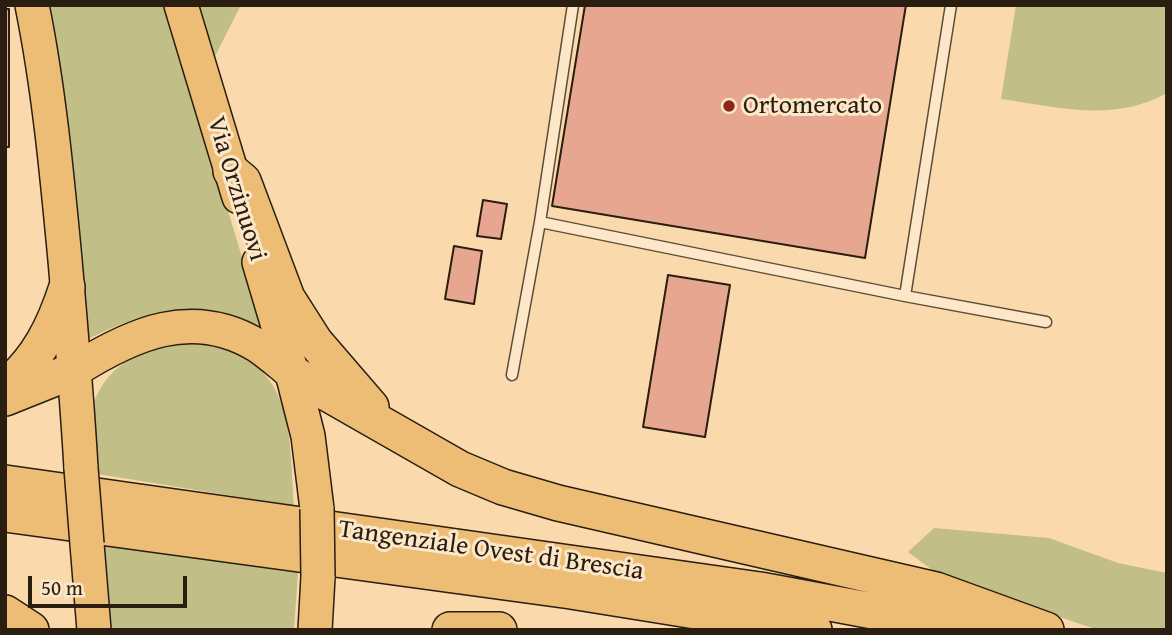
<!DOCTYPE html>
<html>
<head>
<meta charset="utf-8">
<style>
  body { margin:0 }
  #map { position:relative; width:1172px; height:635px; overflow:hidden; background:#fadaac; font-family:"Gentium Book Plus",serif }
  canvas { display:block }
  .frame { position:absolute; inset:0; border:7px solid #291e10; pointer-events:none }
  .scale { position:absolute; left:28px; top:576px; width:159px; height:32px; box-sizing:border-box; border:4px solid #291e10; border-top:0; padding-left:9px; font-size:21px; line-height:24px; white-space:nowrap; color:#291e10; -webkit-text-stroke:5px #fce7c9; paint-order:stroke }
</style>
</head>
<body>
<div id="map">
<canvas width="1172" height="635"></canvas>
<div class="frame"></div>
<div class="scale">50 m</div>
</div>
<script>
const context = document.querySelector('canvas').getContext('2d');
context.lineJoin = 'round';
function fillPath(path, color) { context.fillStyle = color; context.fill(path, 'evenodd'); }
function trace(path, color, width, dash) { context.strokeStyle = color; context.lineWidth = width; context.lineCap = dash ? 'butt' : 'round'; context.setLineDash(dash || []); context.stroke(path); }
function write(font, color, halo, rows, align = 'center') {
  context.font = font + ' "Gentium Book Plus",serif'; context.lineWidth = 6; context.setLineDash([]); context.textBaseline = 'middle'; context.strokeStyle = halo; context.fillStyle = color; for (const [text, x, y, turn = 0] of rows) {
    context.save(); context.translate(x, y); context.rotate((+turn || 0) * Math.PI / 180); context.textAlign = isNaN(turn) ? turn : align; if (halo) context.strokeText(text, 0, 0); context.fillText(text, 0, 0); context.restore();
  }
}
const green = new Path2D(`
  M48,5H166L263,327C194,301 153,307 88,339Z
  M195,5H241L212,62Z
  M1016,5H1167V93C1113,123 1058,107 1001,99Z
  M193,343C294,356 289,423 294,506L98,474C95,455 90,434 91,414C92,405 96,397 100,389C121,354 155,347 193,343Z
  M934,528L1049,538L1118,563L1167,573V630H1099L1080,624L939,575L908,552Z
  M103,545L298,572L294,630H110Z`);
const building = new Path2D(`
  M585,5H906L865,258L552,206Z
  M5,9H9V147H5Z
  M483,200L507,204L501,239L477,236Z
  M454,246L482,251L474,304L445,299Z
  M668,275L730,285L705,437L643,427Z`);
const service = new Path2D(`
  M540,222L905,296L1046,322
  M905,296L951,5
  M512,375L540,222L573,5`);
const primary = new Path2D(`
  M32,5C49,89 57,175 65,260C71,329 77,398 81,468
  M181,5L239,197
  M259,262L292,373L308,436L317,509
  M75,370C132,334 193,306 258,346C270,354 281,364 292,373
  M87,544L94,630
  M315,630L318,577`);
const trunk = new Path2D(`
  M231,171L243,181L287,298L315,342L371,407
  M292,373L460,469L503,487L558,503L936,590L1046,630
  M5,387C38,360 54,327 67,287
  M5,398L75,370
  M5,483L760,590L975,630
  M5,514L571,591L814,630
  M5,613L31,630
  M450,630H499`);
const primaryBridge = new Path2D(`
  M81,468L87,544
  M317,509L318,577`);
const markers = [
  [729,106,7,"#8f2418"]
];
const poiNames = [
  ["Ortomercato",743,106]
];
const streetNames = [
  ["Via Orzinuovi",236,189,73],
  ["Tangenziale Ovest di Brescia",491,551,8]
];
fillPath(green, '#c1be87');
fillPath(building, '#e7a690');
trace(building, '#291e10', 2);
trace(service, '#5d4d37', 13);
trace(primary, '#291e10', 36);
trace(trunk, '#291e10', 38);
trace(service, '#fce7c9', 10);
trace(primary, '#edbd76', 33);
trace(trunk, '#edbd76', 35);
trace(primaryBridge, '#291e10', 36, []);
trace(primaryBridge, '#edbd76', 33);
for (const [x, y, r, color] of markers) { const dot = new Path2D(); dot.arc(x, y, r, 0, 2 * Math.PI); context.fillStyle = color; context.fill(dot); trace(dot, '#fce7c9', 2.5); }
write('26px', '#291e10', '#fce7c9', poiNames, 'left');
write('26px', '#291e10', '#fce7c9', streetNames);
</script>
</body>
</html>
